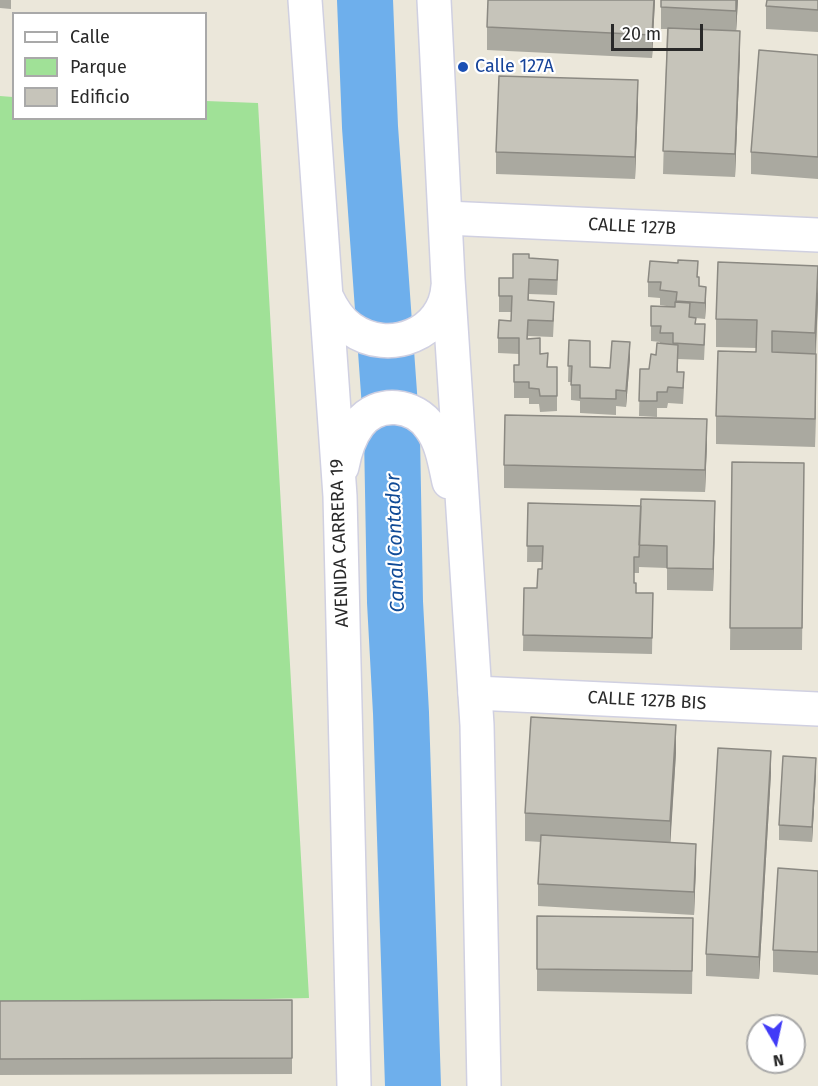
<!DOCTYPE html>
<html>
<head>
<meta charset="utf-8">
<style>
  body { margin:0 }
  #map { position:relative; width:818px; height:1086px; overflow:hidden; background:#ebe7da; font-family:"Fira Sans",sans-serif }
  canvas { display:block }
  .legend { position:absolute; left:12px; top:12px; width:195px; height:108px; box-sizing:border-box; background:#fff; border:2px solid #a9a9a9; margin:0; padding:8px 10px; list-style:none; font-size:18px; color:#292929 }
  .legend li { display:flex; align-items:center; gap:12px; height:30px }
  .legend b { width:30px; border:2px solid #a9a9a9 }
  .north { position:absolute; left:746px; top:1014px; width:60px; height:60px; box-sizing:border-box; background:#fff; border:2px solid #a9a9a9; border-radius:50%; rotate:171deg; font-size:16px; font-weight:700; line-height:24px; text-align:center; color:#292929 }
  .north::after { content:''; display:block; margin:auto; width:21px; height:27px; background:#413bf7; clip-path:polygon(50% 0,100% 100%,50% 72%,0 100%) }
  .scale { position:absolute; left:611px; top:24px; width:92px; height:27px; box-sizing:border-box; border:3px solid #292929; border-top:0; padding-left:8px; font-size:18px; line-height:21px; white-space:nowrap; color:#292929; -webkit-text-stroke:4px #fff; paint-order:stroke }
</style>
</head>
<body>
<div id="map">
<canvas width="818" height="1086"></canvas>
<ul class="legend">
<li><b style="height:8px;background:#fff"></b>Calle</li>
<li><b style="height:16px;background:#a0e197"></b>Parque</li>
<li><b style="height:16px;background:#c6c4ba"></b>Edificio</li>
</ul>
<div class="north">N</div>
<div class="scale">20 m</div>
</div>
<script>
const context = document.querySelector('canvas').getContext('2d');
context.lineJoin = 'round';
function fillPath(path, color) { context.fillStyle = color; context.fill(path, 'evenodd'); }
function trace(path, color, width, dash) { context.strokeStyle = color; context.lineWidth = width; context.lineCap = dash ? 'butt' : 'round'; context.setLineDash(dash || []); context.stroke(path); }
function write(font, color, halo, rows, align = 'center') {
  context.font = font + ' "Fira Sans",sans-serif'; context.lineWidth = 4.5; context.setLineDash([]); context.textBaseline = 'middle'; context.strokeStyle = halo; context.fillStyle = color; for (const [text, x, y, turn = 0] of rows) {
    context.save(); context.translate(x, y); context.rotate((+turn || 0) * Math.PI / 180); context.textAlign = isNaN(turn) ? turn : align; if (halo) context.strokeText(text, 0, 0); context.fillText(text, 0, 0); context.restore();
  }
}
const green = new Path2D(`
  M0,96L13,97L14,118H206V101L258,103L309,998L0,1005Z`);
const river = new Path2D(`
  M365,0L370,127L392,435L395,602L401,713L413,1086`);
const street = new Path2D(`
  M446,218L818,235
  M475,693L818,709`);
const secondary = new Path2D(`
  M305,0L340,496L354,1086
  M434,0L448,279L477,725L484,1086
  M326,296C332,309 339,321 351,329C389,356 445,334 448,286
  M342,467C345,451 349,437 359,424C378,399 415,404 431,428C442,443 445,464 449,482`);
const wall = new Path2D(`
  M0,0H11V9L0,8Z
  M655,0L652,58L487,50V27Z
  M661,0H738L736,31L740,53L735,177L663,174L667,29H661Z
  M818,0V32L766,29V6Z
  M818,55V179L751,174V152Z
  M638,102L635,179L496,174V152Z
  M529,258L558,275L557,295L529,294V300L554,318L553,337L528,336L527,339L540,354L548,367H557V411L540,412L539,404H529V398H514V365H519V354L498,353V338L511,321V312H499V278H513Z
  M698,277L699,286L706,303L705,319L696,318V324L705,340L704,360L678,359V372L684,387L683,404L668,403L667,408H657V417L639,416L640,369H649L660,344V342L651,341V306L673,307L660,305V298L648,297V282Z
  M818,302L816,354V382L815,447L716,444V416L756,352L757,348L716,347V319Z
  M569,340L590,367L610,368L630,358L626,407L616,406V415L580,413V401L571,400V382H568Z
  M707,442L705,492L504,488V465Z
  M732,462L804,463L802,650H730Z
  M528,503L715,523L713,591L667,590V568L639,567V573H634V583L636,593H653L652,654L523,651L524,588H537L542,569V562H527Z
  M676,753L670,842L696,866L694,915L538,906V884L541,842L525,841V813Z
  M771,773L759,979L706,976V954Z
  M816,774L812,842L779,840V825Z
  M818,871V975L773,972V950Z
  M537,916L693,918L692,994L537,991Z
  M292,1000V1074L0,1075V1001Z`);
const shadedWall = new Path2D(`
  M654,0H655L652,58V35Z
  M736,0H738L736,33Z
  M740,31V53L735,177V154Z
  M638,80V102L635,179V157Z
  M818,274V302L815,361V333Z
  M706,287V303L705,319V303Z
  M630,342V358L626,407V391Z
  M816,354V382L815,447V419Z
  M707,419V442L705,492V470Z
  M715,501V523L713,591V569Z
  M676,725V753L670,849V821Z
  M771,751V773L759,979V957Z
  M816,758V774L812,842V827Z
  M696,844V866L694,915V892Z`);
const building = new Path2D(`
  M488,0H654L652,35L487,27Z
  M661,0H736V11L661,7Z
  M767,0H818V10L766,6Z
  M668,28L740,31L735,154L663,151Z
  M759,50L818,55V157L751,152Z
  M499,76L638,80L635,157L496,152Z
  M513,254H529V258L558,260L557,280L529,279L528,300L554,302L553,321L528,320L527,339L540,338V354L548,353L547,367H557V396H540L539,389L529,388V382H514V365H519V338H498L499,320L511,321L512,296H499V278H513Z
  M678,260L698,261L697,277H699V286L706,287L705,303L676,301L677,292L660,290L661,282H648L650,261L678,263Z
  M718,262L818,266L815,333L772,331V352L816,354L815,419L716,416L718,351L756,352L757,320L716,319Z
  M675,302L690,303L689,317L696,318L695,324H705L704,345L673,343V333H660L661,326H651V306L675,307Z
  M569,340L590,341V367L610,368L612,341L630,342L626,391L616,390V399L580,398V385H571L572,366H568Z
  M657,343L678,345L677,372H684L683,388L668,387L667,392H657V401H639L640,369H649L651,354L656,355Z
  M505,415L707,419L705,470L504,465Z
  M732,462L804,463L802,628H730Z
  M641,499L715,501L713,569L667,568V546L639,545Z
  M528,503L641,506L639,557H634V583H636V593H653L652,638L523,635L524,588H537L538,569H542L543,546H527Z
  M531,717L676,725L670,821L525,813Z
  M718,748L771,751L759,957L706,954Z
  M783,756L816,758L812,827L779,825Z
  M541,835L696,844L694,892L538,884Z
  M778,868L818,871V952L773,950Z
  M537,916L693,918L692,971L537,969Z
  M292,1000V1058L0,1059V1001Z`);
const markers = [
  [463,67,6,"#1a4fb4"]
];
const transitNames = [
  ["Calle 127A",475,67]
];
const streetNames = [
  ["CALLE 127B",632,227,3],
  ["AVENIDA CARRERA 19",340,543,-92],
  ["CALLE 127B BIS",647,701,3]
];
const waterNames = [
  ["Canal Contador",396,543,-92]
];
fillPath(green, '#a0e197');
trace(river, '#6eafec', 56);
trace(street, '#d0d0e1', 36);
trace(secondary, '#d0d0e1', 36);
trace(street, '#fff', 33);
trace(secondary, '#fff', 33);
fillPath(wall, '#aaa9a0');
fillPath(shadedWall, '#8b8982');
fillPath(building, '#c6c4ba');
trace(building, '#8b8982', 1.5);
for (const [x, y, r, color] of markers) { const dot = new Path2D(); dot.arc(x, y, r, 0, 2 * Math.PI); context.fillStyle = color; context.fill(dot); trace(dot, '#fff', 2); }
write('18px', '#164399', '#fff', transitNames, 'left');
write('18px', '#292929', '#fff', streetNames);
write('italic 20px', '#0f4a96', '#fff', waterNames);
</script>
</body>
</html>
